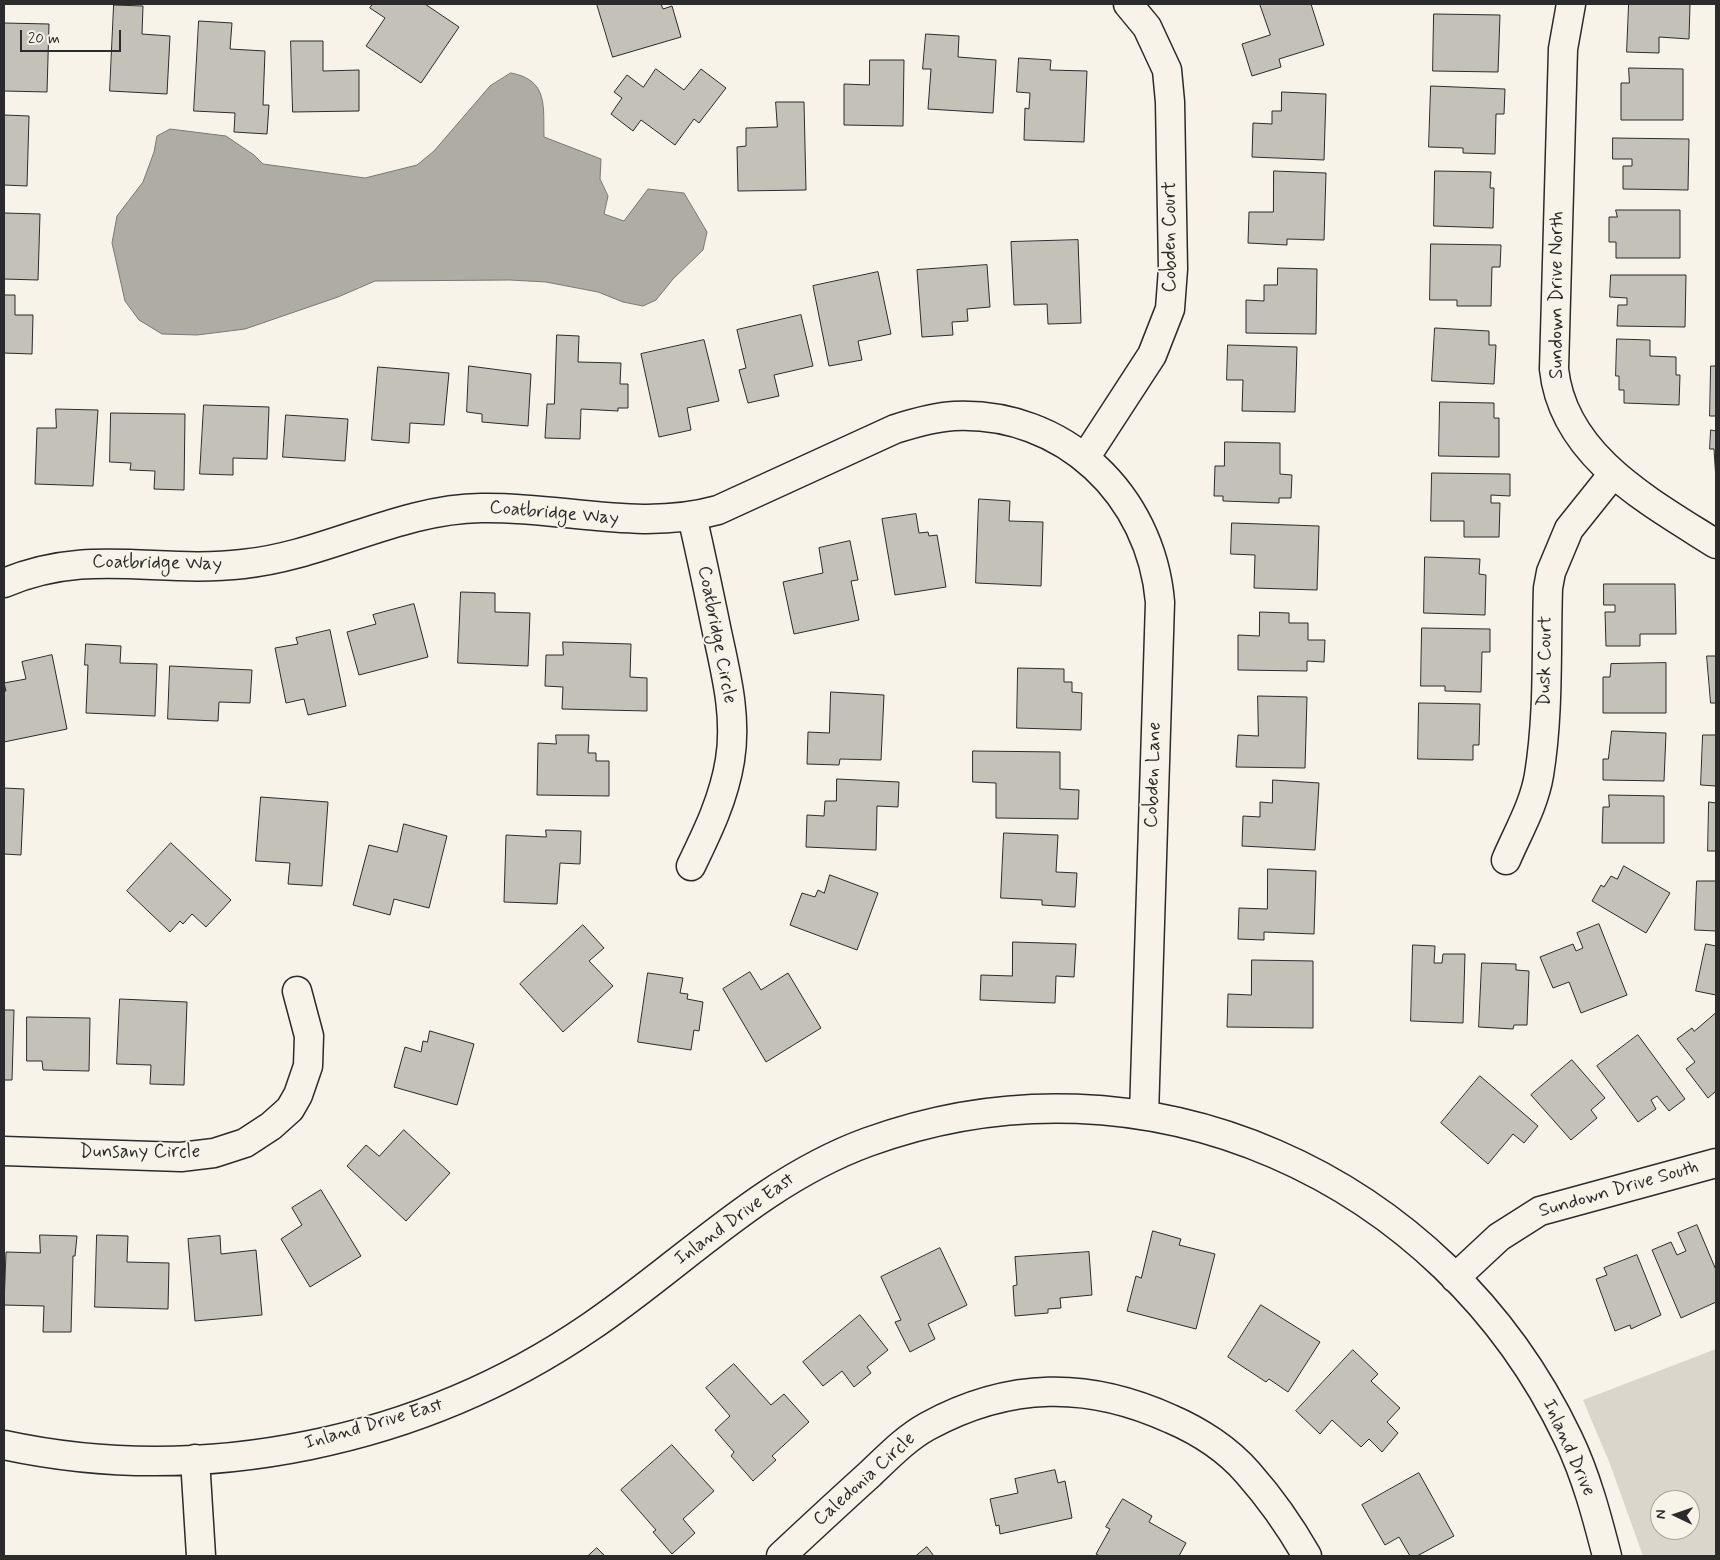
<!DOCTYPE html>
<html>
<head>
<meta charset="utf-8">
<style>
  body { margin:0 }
  #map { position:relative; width:1720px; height:1560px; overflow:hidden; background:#f7f3e8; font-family:Mynerve,sans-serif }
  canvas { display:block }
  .frame { position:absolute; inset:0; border:5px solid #2b2b2b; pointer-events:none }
  .north { position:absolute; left:1650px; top:1490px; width:50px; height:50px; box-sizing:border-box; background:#f7f3e8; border:1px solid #a5a39c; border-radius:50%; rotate:273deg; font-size:14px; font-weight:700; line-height:20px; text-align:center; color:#2b2b2b }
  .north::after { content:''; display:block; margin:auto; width:18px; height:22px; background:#2b2b2b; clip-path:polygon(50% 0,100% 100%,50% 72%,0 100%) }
  .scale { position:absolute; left:20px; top:30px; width:101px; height:22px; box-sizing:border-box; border:2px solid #2b2b2b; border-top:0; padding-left:6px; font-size:15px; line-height:18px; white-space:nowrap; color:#2b2b2b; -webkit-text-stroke:4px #f7f3e8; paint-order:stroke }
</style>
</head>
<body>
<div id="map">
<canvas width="1720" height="1560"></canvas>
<div class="frame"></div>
<div class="north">N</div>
<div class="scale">20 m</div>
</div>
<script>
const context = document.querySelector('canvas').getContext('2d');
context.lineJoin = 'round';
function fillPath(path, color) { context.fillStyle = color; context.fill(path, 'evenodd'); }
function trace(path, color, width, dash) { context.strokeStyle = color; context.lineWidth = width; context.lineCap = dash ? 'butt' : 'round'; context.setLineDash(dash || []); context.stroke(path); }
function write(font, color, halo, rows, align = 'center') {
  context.font = font + ' Mynerve,sans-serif'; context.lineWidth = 4; context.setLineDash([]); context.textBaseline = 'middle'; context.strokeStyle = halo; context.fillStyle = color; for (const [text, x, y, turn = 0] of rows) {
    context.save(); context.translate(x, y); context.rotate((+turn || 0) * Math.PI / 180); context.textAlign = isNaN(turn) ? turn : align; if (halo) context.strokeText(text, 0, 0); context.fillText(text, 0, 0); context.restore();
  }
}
const green = new Path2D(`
  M1716,1349V1556H1643L1610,1464L1583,1400ZM1660,1500H1690V1530H1660Z`);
const water = new Path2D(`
  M511,73C549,80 543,107 544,137L601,159L600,179L608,196L604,214L624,221L648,189L684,193L707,232L703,250L673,279L656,300L643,306L623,302L598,292L546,282L510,280L375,281L338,297L245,329L197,335L162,334L139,320L125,301L112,243L117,216L143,182L154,152L157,136L170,129L226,136L254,155L263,164L365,178L417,165L434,151L490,86Z`);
const building = new Path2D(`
  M373,4H425L459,27L421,83L366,46L385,18L370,8Z
  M597,4H661L663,9L672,6L681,37L613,57Z
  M1260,4H1311L1324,45L1279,59L1281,67L1252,76L1242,44L1270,35Z
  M1629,4H1690L1689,39L1659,37V53L1627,52Z
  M114,5L143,6L142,34L170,36L167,94L110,91Z
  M1434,14L1500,15L1498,72L1433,71Z
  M199,21L232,23L230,49L265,51L263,105H269L267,134L234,132L235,113L194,111Z
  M4,23L49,24L47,92L4,91Z
  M926,34L959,36L958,57L996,60L993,113L928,109L931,69H923Z
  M291,41H323V71L359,70V111L293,112Z
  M1019,58L1051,60L1050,70L1087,71L1084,142L1024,140L1025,108L1029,109L1030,93L1017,92Z
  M870,60H904L903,126L844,125V84L869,85Z
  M1629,68L1683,69V120H1621V83H1629Z
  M656,69L684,90L701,69L726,88L699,123L694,119L675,145L641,120L633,131L611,114L622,98L614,92L627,75L643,87Z
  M1431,86L1505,89L1504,114H1496L1495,154L1463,153V148L1429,147Z
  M1282,92L1326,94L1324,160L1252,157L1253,123L1272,124V111H1281Z
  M776,102H804L806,190L738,191L737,147L746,146V128L777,127Z
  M4,115L29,116L27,186L4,185Z
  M1613,138L1689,139L1688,190L1623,189V166H1632V159H1613Z
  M1274,171L1326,173L1324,240L1287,239V245L1248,243L1249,212H1273Z
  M1435,171L1491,172L1490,188H1494L1493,228L1434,226Z
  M1616,210H1680V258H1616V242H1609V217H1617Z
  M4,213L40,214L38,280L4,279Z
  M1078,240L1081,323L1048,324L1047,304L1014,305L1011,242Z
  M1431,244L1501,245L1500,267H1492L1491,306H1457V300H1430Z
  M987,265L990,307L967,309L968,321L952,322L953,335L922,337L917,270Z
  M1278,268L1317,269L1316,334L1246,333V300L1264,301V285H1277Z
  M878,272L891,334L858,341L862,360L829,366L813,286Z
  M1611,275H1686L1685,327L1617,326L1618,305H1627V298L1610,297Z
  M4,295H15V315H33L32,354L4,353Z
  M801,315L813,366L774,375L779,396L748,403L739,370L746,368L737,330Z
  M1435,328L1489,331V345H1496L1494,384L1432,381Z
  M557,335L579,336L578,362L621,363L620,384H628V408H618V411L581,409L580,439L545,438L547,404H554Z
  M1617,339L1650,340V356L1676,357V375H1680L1679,405L1624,403V390H1619V376H1616Z
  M704,340L719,401L687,408L691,430L659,437L641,354Z
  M1228,345L1297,347L1295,412L1242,411L1243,380H1227Z
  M469,366L531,374L528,426L482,422V414L467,412Z
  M1711,366H1716V416H1710Z
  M378,367L449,373L444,425L410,423L409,443L372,440Z
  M1440,402L1494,403V418H1499V457L1439,456Z
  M204,405L269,407L267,459L233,458V475L200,474Z
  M56,409L98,410L93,486L35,484L37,428H56Z
  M111,413L185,414L184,490L154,489L155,471L130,470L131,463L110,462Z
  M286,415L348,419L345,461L283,457Z
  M1711,430L1716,431V480L1714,449H1710Z
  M1225,442L1280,443V474L1292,475L1291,498H1279V503L1223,501V496H1214L1215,466H1224Z
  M1432,473L1510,474V496L1491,495V503H1500L1499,537H1464V521H1431Z
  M979,499L1010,501L1009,521L1043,522L1041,586L976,583Z
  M916,514L919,533L928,532L929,536L937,535L946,587L895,595L882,519Z
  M1232,523L1319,526L1317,590L1254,588L1255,555L1231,554Z
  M850,541L858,580L851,581L859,620L794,634L783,582L823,573L819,548Z
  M1425,557L1480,559L1479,574L1486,575L1485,615L1424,613Z
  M1604,584H1675L1676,634H1640V646H1606L1605,612H1615V605H1604Z
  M461,592L495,593V612L530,613L528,666L458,663Z
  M414,604L428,657L359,675L347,632L376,624L373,615Z
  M1260,612L1289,613V623H1308V640H1325L1324,662L1307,661V671L1238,670V635L1259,636Z
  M1422,628L1490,629V652H1482L1481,692L1445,691V686H1421Z
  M330,630L346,706L308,715L304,699L286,703L275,648L298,644L296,638Z
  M563,642L631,644L630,677L647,678V711L562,709L563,687L545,686L546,655H563Z
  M86,644L121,646L120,663L157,664L155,716L86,713L88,665H85Z
  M52,655L67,729L4,742V691H6L4,683L26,679L22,662Z
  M1707,656H1716V703H1711Z
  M1666,663V713H1603V677H1610L1611,664Z
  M170,666L252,670L250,703L219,702L218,721L168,719Z
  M1018,668L1064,669V682H1072V692L1082,693L1081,730L1017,728Z
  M831,692L884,695L881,760L840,759L839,765L807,764L808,732L829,733Z
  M1258,696L1307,697L1305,768L1236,767L1238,735L1258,736Z
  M1419,703L1480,704L1479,745H1473V760L1418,759Z
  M1612,731L1666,733L1664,781L1603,780V759H1608Z
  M556,735H589L588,753H596V761H609V796L537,795L538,743L556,744Z
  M1703,735H1716V786L1701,785Z
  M973,751L1060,752V789L1079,790L1078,819L996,818V783L973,782Z
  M837,779L899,782L898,807L877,806L876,850L806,847L807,815L824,816L825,801H836Z
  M1273,780L1319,783L1315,850L1242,846L1243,816L1260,817V802L1272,803Z
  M4,788L24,789L21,855L4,854Z
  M1609,795L1664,796V843H1602L1603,807H1609Z
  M261,797L328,802L322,886L288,884L290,863L256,861Z
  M1709,802L1716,803V851H1708Z
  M404,824L447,836L429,908L394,899L390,915L353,905L369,845L397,852Z
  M546,830L581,831L580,864L560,863L557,904L504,902L506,835L546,837Z
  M1004,833L1058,835L1056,872L1077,873L1075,907L1042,905V900L1001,898Z
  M171,843L231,900L206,927L192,914L183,924L180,921L170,932L127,891Z
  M1624,866L1670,893L1646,933L1592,901L1601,885L1604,887L1611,876L1617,879Z
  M1268,869L1316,871L1314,934L1264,932V940L1238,939L1239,908L1267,909Z
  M830,875L878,893L857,950L790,925L802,893L815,897L818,890L824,893Z
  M1697,881H1716V931L1695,930Z
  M1599,924L1627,995L1581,1013L1569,982L1553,988L1540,957L1573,944L1576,951L1583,948L1577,933Z
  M583,925L604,948L589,961L613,986L563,1032L520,984Z
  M1013,942L1076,944L1074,977L1056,976L1055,1003L980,1000L981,975L1012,976Z
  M1706,944L1716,946V995L1696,991Z
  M1413,945L1435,946L1434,963H1442L1443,954H1465L1463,1023L1411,1021Z
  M1252,960L1313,961V1028L1227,1027L1228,994L1251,995Z
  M1482,963L1516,964V970L1529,971L1527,1025H1514L1513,1029L1479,1027Z
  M750,972L761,990L788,973L821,1028L766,1062L723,989Z
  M648,973L683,978L680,993L688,994L687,999L703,1002L699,1031L694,1030L691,1050L638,1042Z
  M120,999L187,1002L184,1085L150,1084L151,1065L117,1064Z
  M4,1010H14L12,1080H4Z
  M1716,1013V1091L1708,1098L1686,1069L1695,1062L1677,1039L1692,1028L1694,1031Z
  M27,1017L90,1018L89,1071L43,1070L42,1061H27Z
  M430,1031L474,1044L457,1105L394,1087L405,1047L421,1052L423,1041L427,1042Z
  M1638,1035L1685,1099L1669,1111L1657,1096L1651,1100L1656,1109L1638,1122L1597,1066Z
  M1572,1060L1605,1098L1591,1110L1597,1118L1571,1140L1531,1095Z
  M1480,1076L1538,1126L1524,1143L1513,1134L1488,1164L1441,1123Z
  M404,1130L450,1173L406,1221L347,1166L366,1145L379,1156Z
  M321,1190L361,1256L310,1287L281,1239L302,1225L292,1208Z
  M1697,1225L1716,1270V1302L1681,1318L1652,1250L1671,1242L1677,1255L1686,1251L1678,1233Z
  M1153,1231L1181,1239L1179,1245L1215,1254L1196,1329L1127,1311L1136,1276L1141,1278Z
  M40,1235L77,1236L75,1256H73L71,1332H43L44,1306L4,1305L6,1252L40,1253Z
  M97,1235L128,1236L127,1262L169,1263L168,1309L95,1307Z
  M220,1236L221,1254L256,1250L262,1315L195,1321L188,1239Z
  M940,1248L967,1305L928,1324L935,1339L910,1352L895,1322L901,1320L881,1277Z
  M1089,1252L1092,1295L1060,1298L1061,1308L1048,1309V1313L1015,1316L1013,1286L1017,1285L1015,1257Z
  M1637,1255L1661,1315L1631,1329L1630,1325L1615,1331L1596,1279L1607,1275L1604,1268Z
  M1261,1305L1320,1342L1288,1392L1269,1379L1266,1382L1228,1357Z
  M860,1315L888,1350L867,1367L871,1373L854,1387L842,1371L823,1386L803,1362Z
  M1353,1350L1378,1374L1371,1381L1400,1408L1387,1422L1398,1433L1382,1452L1369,1439L1361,1447L1332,1420L1320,1434L1296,1411Z
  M734,1364L771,1405L784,1394L809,1422L772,1456L776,1460L753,1481L731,1456L734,1452L715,1430L730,1416L706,1388Z
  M672,1445L714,1491L683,1519L695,1533L672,1554L653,1532L656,1530L621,1490Z
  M1055,1470L1058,1483L1065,1481L1072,1518L1000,1534L999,1525L996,1526L990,1499L1018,1493L1015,1479Z
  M1419,1473L1454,1536L1417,1556H1410L1399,1537L1385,1545L1362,1505Z
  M1123,1499L1152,1516L1149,1522L1186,1543L1179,1556H1100L1096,1554L1110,1529L1106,1527Z
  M927,1547L934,1556H916Z
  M597,1548L605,1556H588Z`);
const minor = new Path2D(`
  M1571,4L1563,49L1554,369C1563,456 1650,502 1716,544
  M1085,458L1152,355L1170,309L1173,269L1170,102L1167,70L1147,27L1128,4
  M4,583C89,547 157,574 243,564C324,556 399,509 481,508C561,506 639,532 718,510L895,429C914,423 934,417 954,416C1064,411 1151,495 1160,602L1144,1115
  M1506,860C1518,832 1534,805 1539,775C1549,714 1546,650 1548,588L1551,572L1569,529L1613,474
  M691,866C708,831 724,798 730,760C737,716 726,674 717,632C709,593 701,555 692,516
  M4,1151L181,1157L214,1153L245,1143L271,1126L290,1109L298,1095L308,1066L309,1036L297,991
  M1455,1278L1499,1237L1540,1211L1716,1163
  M4,1445C204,1488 422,1442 590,1327C683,1264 761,1181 868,1142C1145,1041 1443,1176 1568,1438C1586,1475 1597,1517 1607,1556
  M195,1459L201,1556
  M781,1556C810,1529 840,1501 870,1474C888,1457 906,1438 928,1426C1009,1382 1088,1381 1171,1419C1199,1431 1228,1450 1248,1473C1271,1499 1290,1526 1307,1556`);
const streetNames = [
  ["Cobden Court",1171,237,-90],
  ["Sundown Drive North",1558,295,-90],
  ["Coatbridge Way",554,514,5],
  ["Coatbridge Way",157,564,1],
  ["Coatbridge Circle",716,635,79],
  ["Dusk Court",1546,661,-89],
  ["Cobden Lane",1154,775,-88],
  ["Dunsany Circle",140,1153],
  ["Sundown Drive South",1619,1190,-16],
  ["Inland Drive East",735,1220,-36],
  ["Inland Drive East",374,1425,-16],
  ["Inland Drive",1568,1448,66],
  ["Caledonia Circle",865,1480,-42]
];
fillPath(green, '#dad6cc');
fillPath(water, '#afaca4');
trace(water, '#7a7874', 1);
fillPath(building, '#c4c1b9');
trace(building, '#2b2b2b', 1);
trace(minor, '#2b2b2b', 31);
trace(minor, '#f7f3e8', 28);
write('19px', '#2b2b2b', '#f7f3e8', streetNames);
</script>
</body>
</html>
